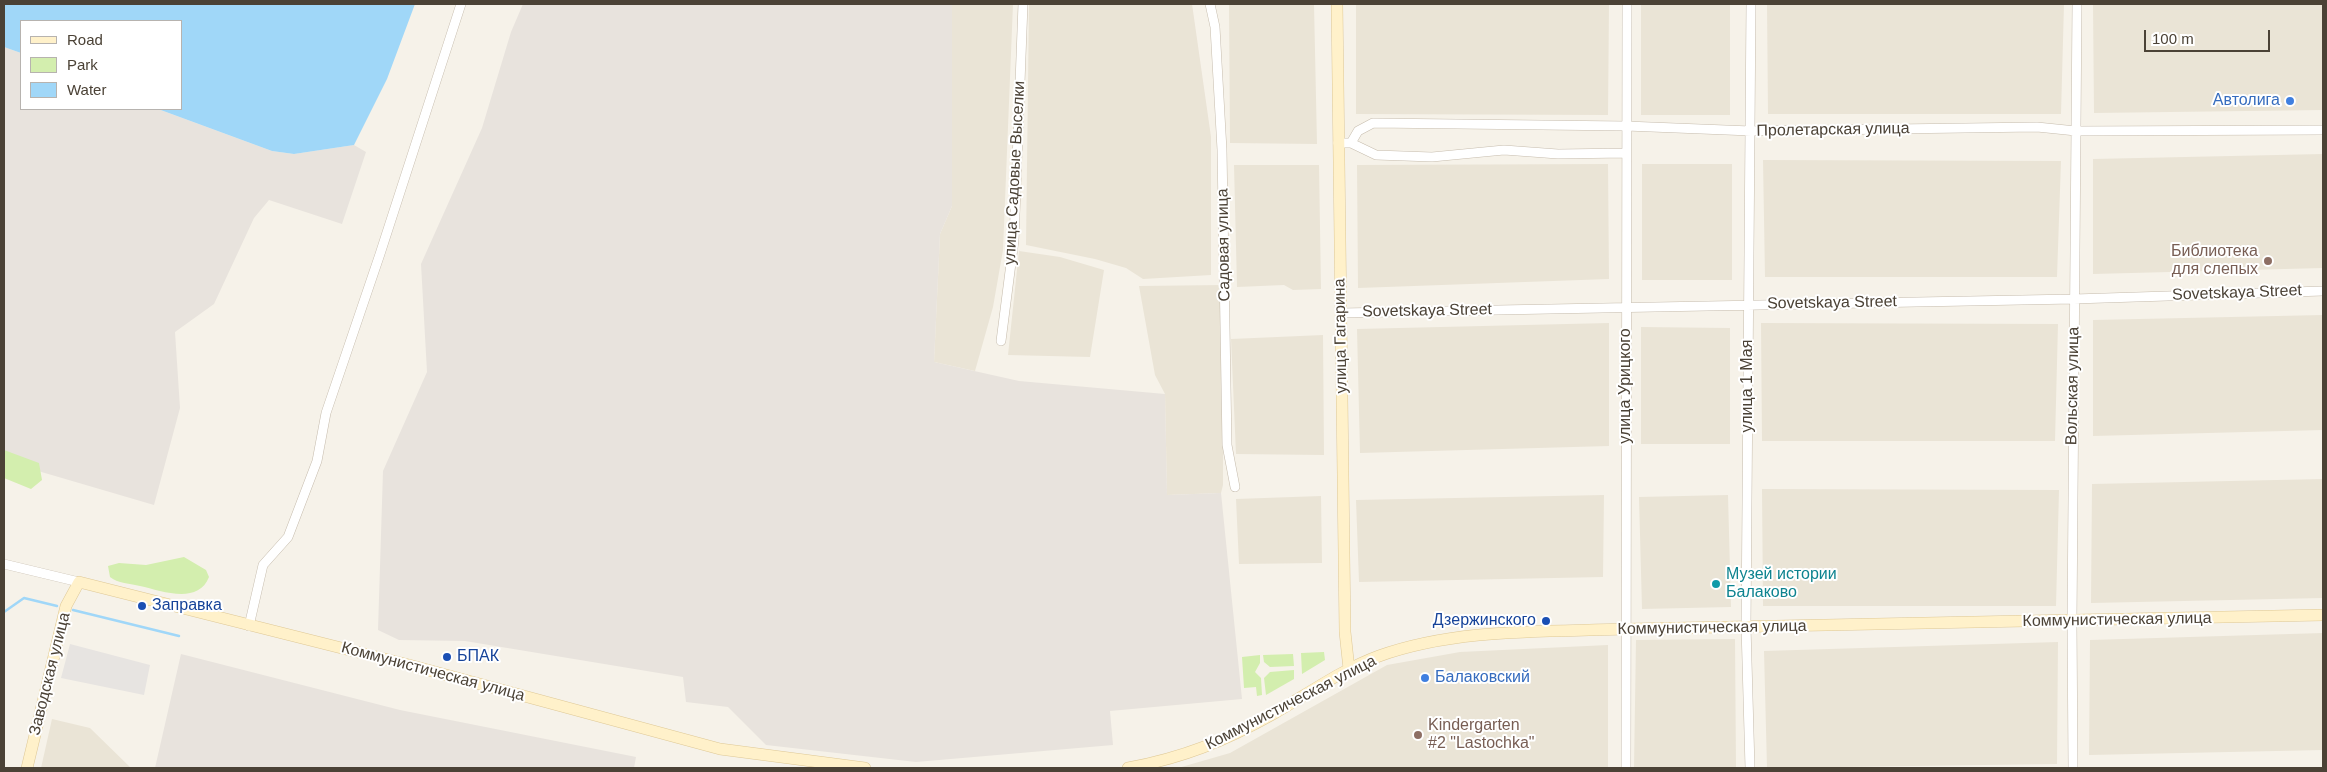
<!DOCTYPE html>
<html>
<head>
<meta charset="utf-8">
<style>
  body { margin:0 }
  #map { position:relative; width:2327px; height:772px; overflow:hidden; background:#f6f2e9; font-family:Helvetica,sans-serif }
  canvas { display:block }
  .frame { position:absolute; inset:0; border:5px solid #4b4236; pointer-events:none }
  .legend { position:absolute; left:20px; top:20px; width:162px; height:90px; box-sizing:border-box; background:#fff; border:1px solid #b7b3af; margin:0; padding:6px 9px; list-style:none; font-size:15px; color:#4b4236 }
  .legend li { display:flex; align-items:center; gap:10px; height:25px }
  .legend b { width:25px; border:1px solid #b7b3af }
  .scale { position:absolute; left:2144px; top:30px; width:126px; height:22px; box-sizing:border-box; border:2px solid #4b4236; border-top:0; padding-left:6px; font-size:15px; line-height:18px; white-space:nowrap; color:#4b4236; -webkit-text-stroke:4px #fff; paint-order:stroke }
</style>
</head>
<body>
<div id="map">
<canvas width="2327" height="772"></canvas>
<div class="frame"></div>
<ul class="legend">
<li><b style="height:6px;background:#fff1ca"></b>Road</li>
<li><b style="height:14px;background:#d3eeae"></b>Park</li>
<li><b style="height:14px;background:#a0d7f8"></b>Water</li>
</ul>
<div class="scale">100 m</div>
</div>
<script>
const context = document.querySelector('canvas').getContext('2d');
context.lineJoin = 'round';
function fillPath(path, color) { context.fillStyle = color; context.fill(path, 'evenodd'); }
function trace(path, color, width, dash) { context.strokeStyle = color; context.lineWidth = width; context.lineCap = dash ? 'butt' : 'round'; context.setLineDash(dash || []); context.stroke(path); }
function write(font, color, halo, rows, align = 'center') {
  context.font = font + ' Helvetica,sans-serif'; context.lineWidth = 4; context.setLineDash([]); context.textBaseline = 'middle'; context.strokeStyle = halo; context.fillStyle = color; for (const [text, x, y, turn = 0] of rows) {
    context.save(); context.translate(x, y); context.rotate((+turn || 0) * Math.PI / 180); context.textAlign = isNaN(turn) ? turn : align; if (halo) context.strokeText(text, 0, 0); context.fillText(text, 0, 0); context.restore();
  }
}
const residential = new Path2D(`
  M952,4H1013L1003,250L993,307L975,371L934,362L940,234L952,206Z
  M1029,4H1192L1211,137V275L1143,279L1126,268L1095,259L1026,245Z
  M1229,4H1314L1317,144L1230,143Z
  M1356,4H1609L1608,115L1356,114Z
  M1641,4H1730V115H1641Z
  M1767,4H2064L2061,114H1768Z
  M2093,4H2323V110L2094,113Z
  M2323,154V268L2093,274V159Z
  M1763,160L2061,161L2057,277H1765Z
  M1608,164L1609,279L1358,288L1357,165Z
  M1642,164H1732V280H1642Z
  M1234,165H1319L1321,289L1293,290L1284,285L1237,287Z
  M1019,251L1060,257L1104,270L1090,357L1008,355Z
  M1223,285V485L1221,493L1167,495L1165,394L1155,375L1139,286Z
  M2323,315V430L2093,436V320Z
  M1609,323V446L1360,453L1357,329Z
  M1761,323L2058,324L2055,441H1762Z
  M1641,327L1730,328V444H1641Z
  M1323,335L1324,455L1236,454L1231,339Z
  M2323,479V598L2091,603L2092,484Z
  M1762,489L2059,490L2056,606H1763Z
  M1604,495L1603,577L1359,582L1356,500Z
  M1728,495L1731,607L1642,609L1639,497Z
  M1321,496L1322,563L1239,564L1236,499Z
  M2323,633V750L2089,755L2090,640Z
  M1735,639L1736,768H1634L1636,640Z
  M2058,642L2057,764L1767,768L1764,651Z
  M1608,645V768H1178L1230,753L1387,665L1460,652Z
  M52,719L90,728L131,768H41Z`);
const industrial = new Path2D(`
  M523,4H952V206L940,234L934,362L1019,381L1165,394L1167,495L1221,493L1242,699L1110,711L1113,745L916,762L766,745L728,707L686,702L683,677L465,641L399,640L378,630L383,471L427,372L421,264L482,128L511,32Z
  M4,47L21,53V109H158L272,151L294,154L354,145L366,152L342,224L269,200L254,218L214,304L175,332L180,408L154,505L4,461Z
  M181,654L400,710L636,757L634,768H155Z`);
const green = new Path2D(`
  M4,450L39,463L42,480L31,489L4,478Z
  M184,557L206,570L209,577C198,605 162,591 140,586C131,584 117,583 110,577L108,566L119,563L146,565Z
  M1324,652L1325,660L1302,674L1301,653Z
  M1293,654L1294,666L1270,667L1264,662L1263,655Z
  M1260,655V663L1255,672L1261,678L1262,695L1257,696L1256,687L1244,688L1242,657Z
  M1294,670V679L1266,695L1264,678L1270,672Z`);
const parking = new Path2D(`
  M70,644L150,665L144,695L61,678Z`);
const water = new Path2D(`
  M4,4H415L387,79L354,145L294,154L272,151L158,109H181V21H21V53L4,47Z`);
const stream = new Path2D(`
  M73,610L179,636
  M4,612L24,598L57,606`);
const street = new Path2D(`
  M1210,4L1215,27L1222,150L1227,445L1235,487
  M1338,143H1351L1358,131L1373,123L1626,126L1751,131L2037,127L2076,131L2323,130
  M1351,143L1376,155L1432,157L1504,150L1558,154L1626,153
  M1341,313L2074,299L2323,291
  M1001,341L1014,240L1023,4
  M4,564L79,582
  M249,626L263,565L288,537L317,461L326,413L380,254L461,4
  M1626,768L1627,4
  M1750,768L1746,626L1751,4
  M2073,768L2072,622L2077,4`);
const secondary = new Path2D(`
  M1337,4L1345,632L1349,669
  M27,768L66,606L79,582L413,666L720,749L865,768
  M1128,768C1182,758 1225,741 1273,714C1308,694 1341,670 1379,656C1457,628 1545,632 1627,629L2323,615`);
const markers = [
  [2290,101,5,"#3f7fe0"],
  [2268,261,5,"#8d6e63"],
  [1716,584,5,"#0f9aa8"],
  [142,606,5,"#1a4fb4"],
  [1546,621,5,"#1a4fb4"],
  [447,657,5,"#1a4fb4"],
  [1425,678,5,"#3f7fe0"],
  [1418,735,5,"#8d6e63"]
];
const shopNames = [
  ["Автолига",2280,101],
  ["Балаковский",1435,678,"left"]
];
const streetNames = [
  ["Пролетарская улица",1833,130,-1],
  ["улица Садовые Выселки",1015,173,-87],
  ["Садовая улица",1224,245,-91],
  ["Sovetskaya Street",2237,293,-2],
  ["Sovetskaya Street",1832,303,-1],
  ["Sovetskaya Street",1427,311,-1],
  ["улица Гагарина",1341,336,-91],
  ["улица Урицкого",1626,386,-90],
  ["улица 1 Мая",1748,386,-90],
  ["Вольская улица",2073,386,-89],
  ["Коммунистическая улица",2117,620,-1],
  ["Коммунистическая улица",1712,628,-1],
  ["Коммунистическая улица",433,672,15],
  ["Заводская улица",50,674,-76],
  ["Коммунистическая улица",1291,703,-27]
];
const educationNames = [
  ["Библиотека",2258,252],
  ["для слепых",2258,270],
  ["Kindergarten",1428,726,"left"],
  ["#2 \"Lastochka\"",1428,744,"left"]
];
const cultureNames = [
  ["Музей истории",1726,575],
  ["Балаково",1726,593]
];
const transitNames = [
  ["Заправка",152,606],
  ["Дзержинского",1536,621,"right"],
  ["БПАК",457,657]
];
fillPath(residential, '#eae4d6');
fillPath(industrial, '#e8e3dd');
fillPath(green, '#d3eeae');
fillPath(parking, '#e7e4e1');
fillPath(water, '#a0d7f8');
trace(stream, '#a0d7f8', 2.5);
trace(street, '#c6bcad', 10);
trace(secondary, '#dec896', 12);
trace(street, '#fff', 9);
trace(secondary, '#fff1ca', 11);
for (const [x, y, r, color] of markers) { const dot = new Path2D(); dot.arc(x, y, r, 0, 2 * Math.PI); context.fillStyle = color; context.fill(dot); trace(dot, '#fff', 2); }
write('16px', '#366cbe', '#fff', shopNames, 'right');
write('16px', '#4b4236', '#fff', streetNames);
write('16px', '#785e54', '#fff', educationNames, 'right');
write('16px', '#0d838f', '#fff', cultureNames, 'left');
write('16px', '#164399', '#fff', transitNames, 'left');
</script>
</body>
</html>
